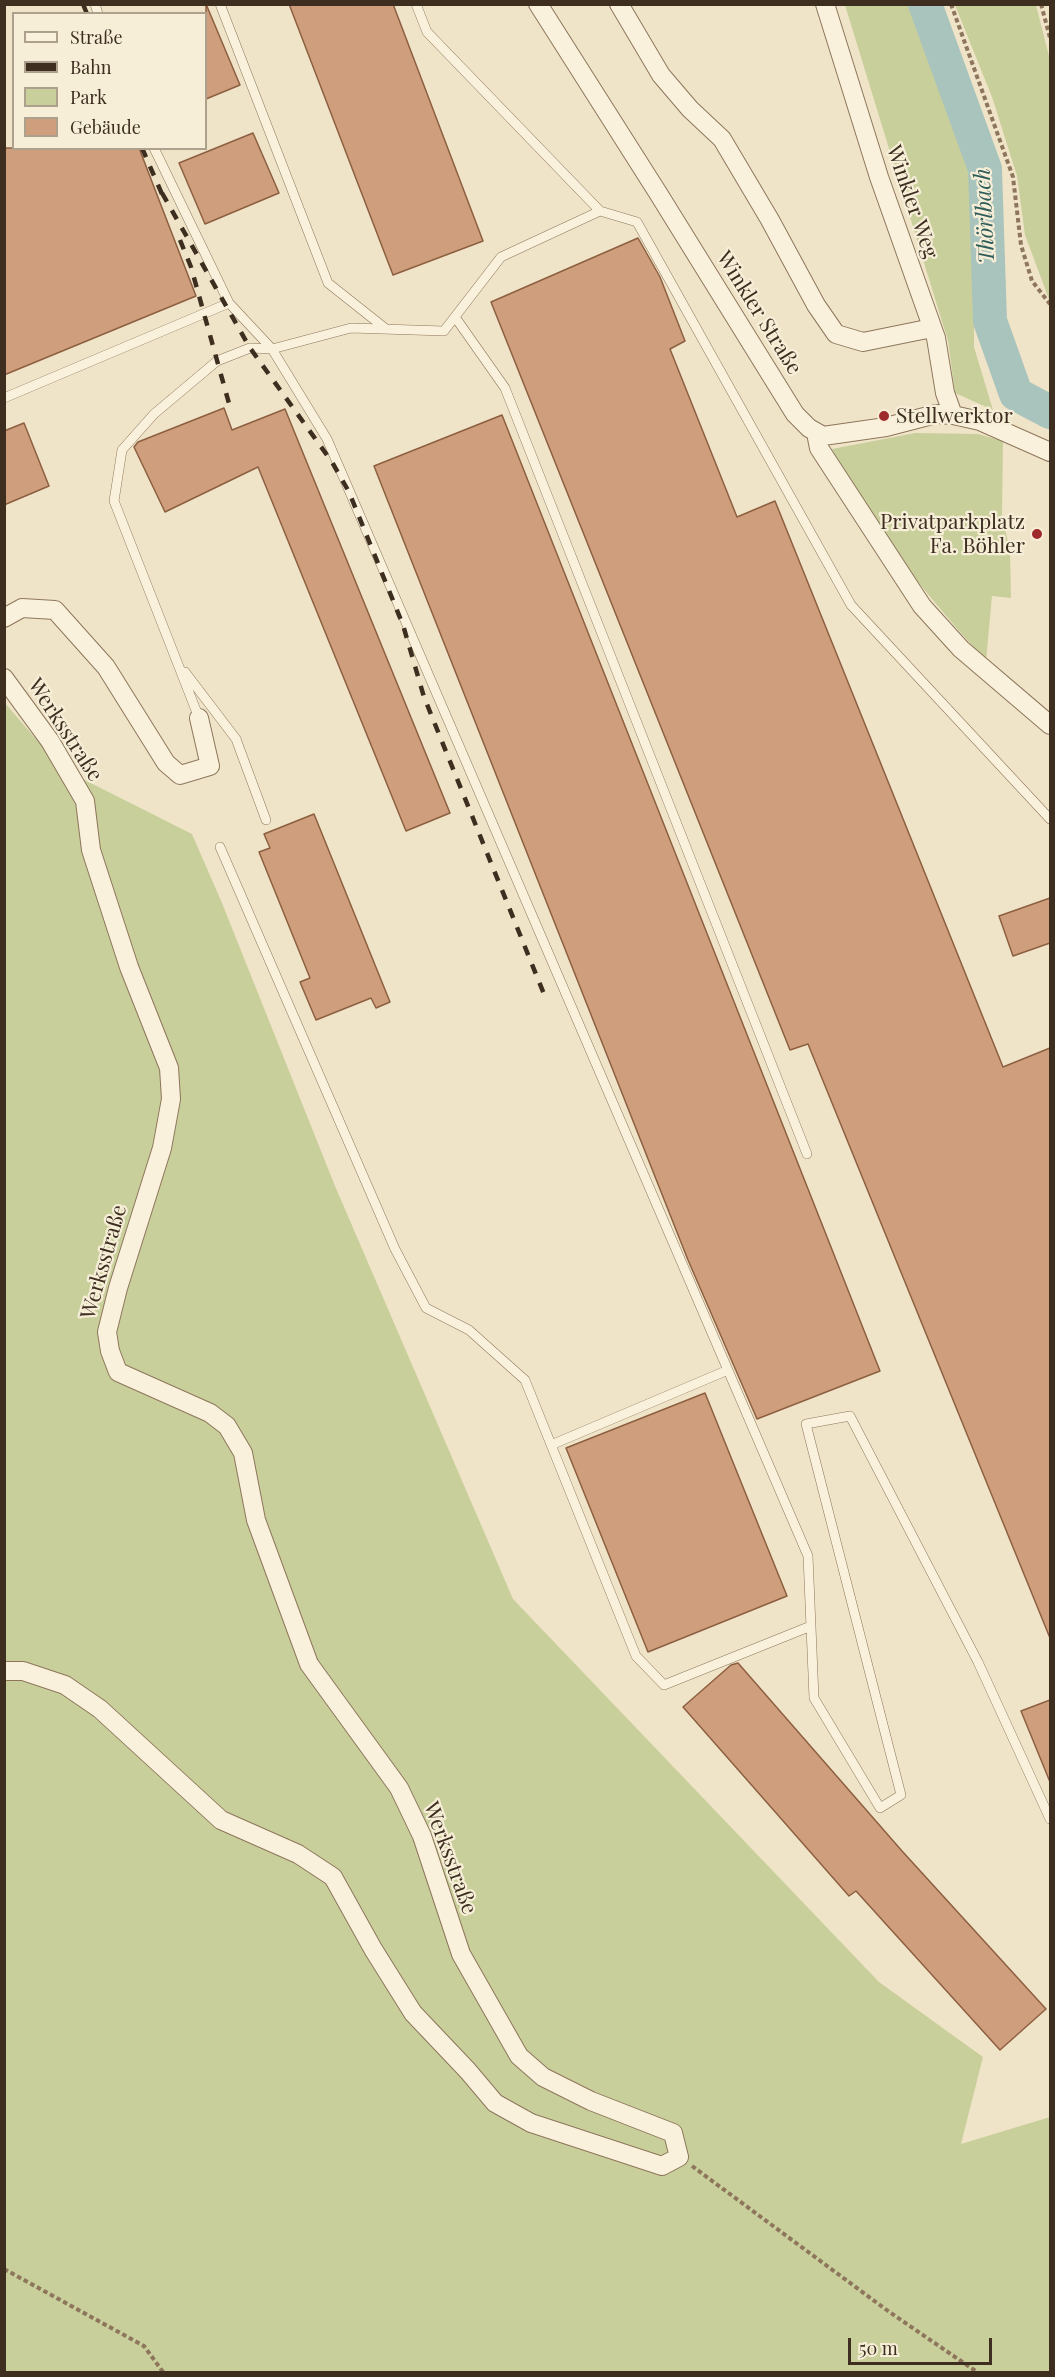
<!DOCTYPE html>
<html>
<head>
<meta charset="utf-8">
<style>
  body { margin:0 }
  #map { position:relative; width:1055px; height:2377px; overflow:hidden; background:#f0e4c8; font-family:"Playfair Display",serif }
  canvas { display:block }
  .frame { position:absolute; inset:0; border:6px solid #3d2e20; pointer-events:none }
  .legend { position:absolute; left:12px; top:12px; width:195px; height:138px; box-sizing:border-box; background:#f7eed8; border:2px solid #ada18e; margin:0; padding:8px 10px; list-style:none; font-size:18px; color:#3d2e20 }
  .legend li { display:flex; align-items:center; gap:12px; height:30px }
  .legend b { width:30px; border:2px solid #ada18e }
  .scale { position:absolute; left:848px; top:2338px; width:144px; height:27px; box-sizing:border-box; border:3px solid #3d2e20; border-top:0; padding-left:8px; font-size:18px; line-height:21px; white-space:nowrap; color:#3d2e20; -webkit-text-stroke:4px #f7eed8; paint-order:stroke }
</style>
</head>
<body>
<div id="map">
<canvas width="1055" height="2377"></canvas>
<div class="frame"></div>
<ul class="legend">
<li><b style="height:8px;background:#faf1dc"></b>Straße</li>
<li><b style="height:8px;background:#3d2e20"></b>Bahn</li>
<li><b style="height:16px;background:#c9cf9b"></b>Park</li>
<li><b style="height:16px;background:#cf9f7d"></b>Gebäude</li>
</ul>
<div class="scale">50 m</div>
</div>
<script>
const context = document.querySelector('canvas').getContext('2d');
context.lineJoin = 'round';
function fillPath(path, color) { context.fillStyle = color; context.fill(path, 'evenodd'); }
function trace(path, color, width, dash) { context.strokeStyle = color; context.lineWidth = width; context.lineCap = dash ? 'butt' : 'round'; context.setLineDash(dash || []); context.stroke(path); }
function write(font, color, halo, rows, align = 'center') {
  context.font = font + ' "Playfair Display",serif'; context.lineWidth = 4.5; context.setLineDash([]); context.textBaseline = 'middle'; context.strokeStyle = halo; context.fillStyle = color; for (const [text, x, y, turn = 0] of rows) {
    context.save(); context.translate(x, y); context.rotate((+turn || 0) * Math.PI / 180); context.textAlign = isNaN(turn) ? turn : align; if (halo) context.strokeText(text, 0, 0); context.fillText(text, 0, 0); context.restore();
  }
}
const green = new Path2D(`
  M845,5H917L968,150L981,253L974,309V347L993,410L955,393L948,341Z
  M955,5H1036L1050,60V302L1025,235L1017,176L992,97Z
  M915,433L978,434L1003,441L1002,516L1010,550L1011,598L992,596L986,661C927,596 871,528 832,449Z
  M4,702L61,768L192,834L222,903L335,1186L513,1599L879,1982L983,2057L961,2144L1050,2117V2372H5Z`);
const river = new Path2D(`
  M925,4L985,169L990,321L1016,394L1050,412`);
const building = new Path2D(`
  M206,4L240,85L206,99Z
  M289,4H393L483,241L393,275Z
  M253,133L279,193L205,224L179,163Z
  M4,148H139L196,296L4,375Z
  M638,238L660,277L685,341L670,349L737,517L775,501L1003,1067L1050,1048V1638L808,1044L790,1050L491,302Z
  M224,408L232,430L285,409L450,813L406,831L258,467L165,512L134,447L138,442Z
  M502,415L880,1371L757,1419L688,1260L374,466Z
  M24,423L49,486L4,505V431Z
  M314,814L390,1002L376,1008L371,998L316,1020L300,982L310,978L259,852L270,848L264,834Z
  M1050,898V943L1013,956L999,916Z
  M705,1393L787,1596L648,1652L566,1448Z
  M738,1663L902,1851L1046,2009L1000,2050L856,1891L849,1896L683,1707L731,1665Z
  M1050,1700V1782L1021,1711Z`);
const path = new Path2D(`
  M951,4L1013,177L1021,245L1032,281L1050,304
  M1041,4L1050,38
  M692,2166L888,2311L977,2372
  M4,2269L144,2346L163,2372`);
const lane = new Path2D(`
  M95,4L98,14
  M220,4L328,283L386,329
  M416,4L427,32L600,211
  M154,148L229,303L272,349
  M455,317L505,388L807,1154
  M4,398L229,303
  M185,672L236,739L266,820
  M199,718L114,501L122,450L154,414L217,361L250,348L272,349
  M1050,819L851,605L637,222L600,211L501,257L444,331L351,328L272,349L327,439L808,1556L814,1698L880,1808L901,1795L806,1424L850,1416L978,1662L1050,1819
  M220,847L395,1249L426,1308L469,1330L525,1380L636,1656L664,1685L811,1626
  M551,1445L728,1370`);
const street = new Path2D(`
  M538,4L658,193L795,414L809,428L823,436L886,427L936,414L953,415L980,421L1050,452
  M619,4L661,75L690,109L722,139L770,220L816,305L836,334L863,342L932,328
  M825,4L879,177L936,338L945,393L953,415
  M816,433L819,448L922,606L961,649L1050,725
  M4,618L22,608L55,610L106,667L166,763L180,775L210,766L199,718
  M4,678L50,741L85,801L91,850L129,967L169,1068L171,1099L162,1148L118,1288L107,1332L110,1351L118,1372L210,1413L227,1426L243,1453L256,1520L309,1664L399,1788L422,1836L461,1954L519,2056L543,2077L591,2101L673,2133L679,2157L662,2166L531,2123L495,2103L468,2071L413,2013L373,1949L333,1877L298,1854L221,1820L100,1709L65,1685L23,1671H4`);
const rail = new Path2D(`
  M83,4L87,14
  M142,148L165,201
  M162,193L250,348L332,462L349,492L403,625L424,697L546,999
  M180,240L191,267L230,407`);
const markers = [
  [884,416,6,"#9e2a2b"],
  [1037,534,6,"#9e2a2b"]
];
const streetNames = [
  ["Winkler Weg",912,202,71],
  ["Winkler Straße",759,313,58],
  ["Werksstraße",65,730,57],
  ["Werksstraße",104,1262,-74],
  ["Werksstraße",450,1858,70]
];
const poiNames = [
  ["Stellwerktor",896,416],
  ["Privatparkplatz",1025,522,"right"],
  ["Fa. Böhler",1025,546,"right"]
];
const waterNames = [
  ["Thörlbach",985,216,-93]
];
fillPath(green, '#c9cf9b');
trace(river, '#a9c4bc', 34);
fillPath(building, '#cf9f7d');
trace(building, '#8d5f41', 1.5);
trace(lane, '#8d765c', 10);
trace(street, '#8d765c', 20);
trace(path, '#8d765c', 4, [4.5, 3]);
trace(lane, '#faf1dc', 9);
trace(street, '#faf1dc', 18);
trace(rail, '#3d2e20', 4.5, [10, 10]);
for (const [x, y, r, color] of markers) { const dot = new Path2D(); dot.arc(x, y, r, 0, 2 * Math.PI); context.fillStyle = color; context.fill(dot); trace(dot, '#f7eed8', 2); }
write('21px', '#3d2e20', '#f7eed8', streetNames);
write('21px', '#3d2e20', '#f7eed8', poiNames, 'left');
write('italic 22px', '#2f5d5a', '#f7eed8', waterNames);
</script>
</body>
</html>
